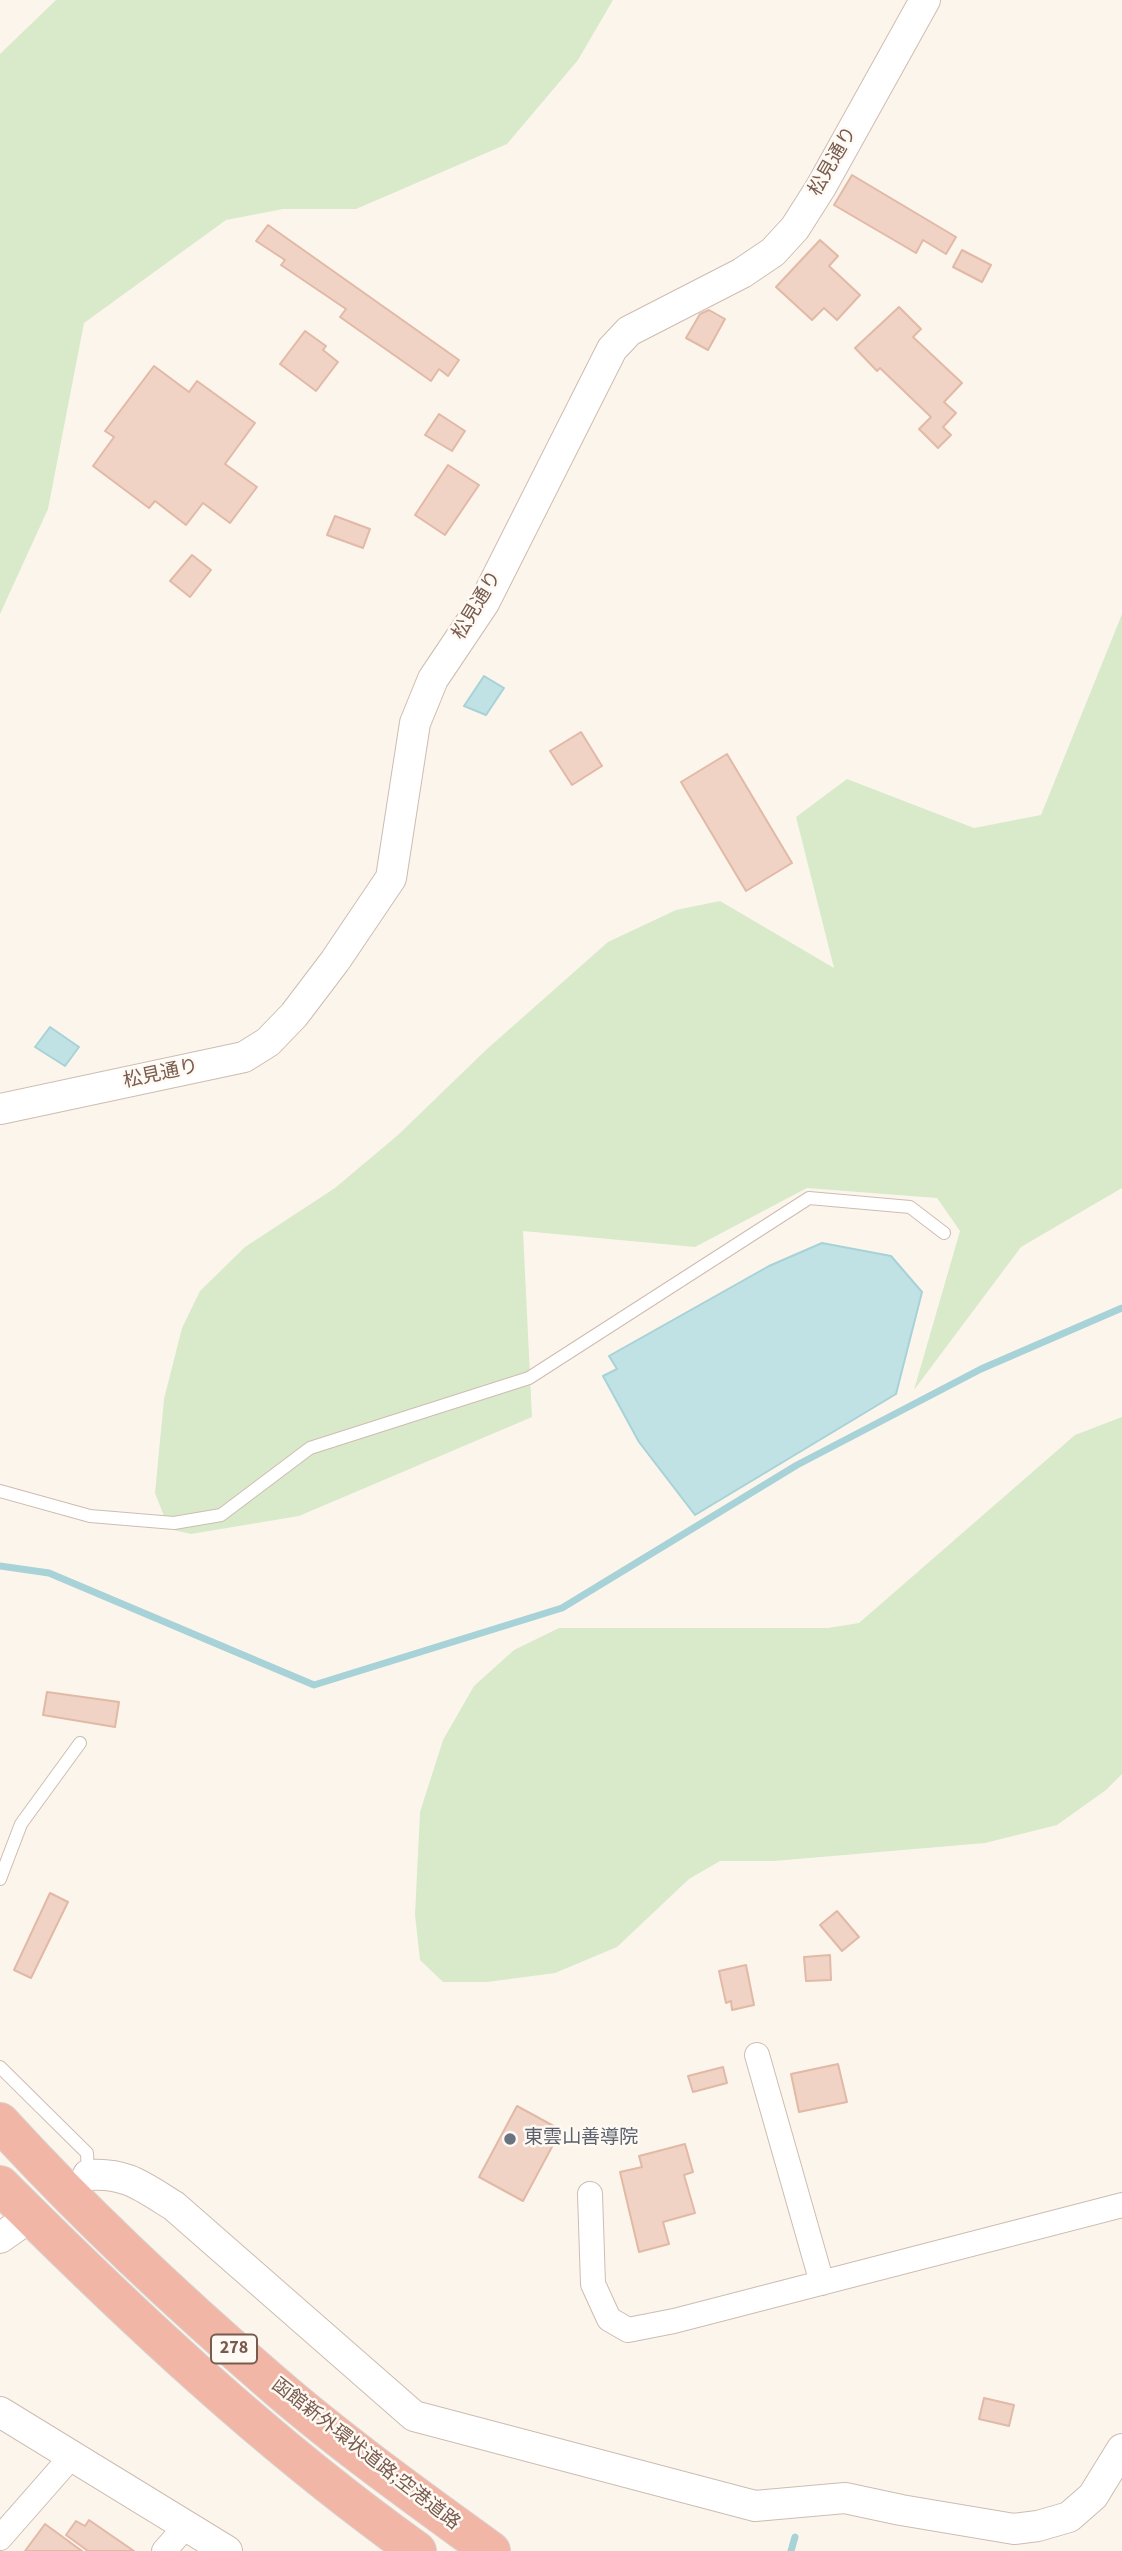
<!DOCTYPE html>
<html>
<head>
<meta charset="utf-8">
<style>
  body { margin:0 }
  canvas { display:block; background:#fcf5ec }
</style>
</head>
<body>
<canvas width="1122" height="2551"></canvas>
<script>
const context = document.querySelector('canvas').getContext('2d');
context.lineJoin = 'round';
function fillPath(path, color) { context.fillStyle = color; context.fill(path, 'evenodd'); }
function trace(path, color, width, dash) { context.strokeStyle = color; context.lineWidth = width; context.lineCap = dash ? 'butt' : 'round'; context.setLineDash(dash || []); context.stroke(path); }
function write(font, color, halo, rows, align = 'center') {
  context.font = font + ' "Source Sans 3","Noto Sans JP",sans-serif'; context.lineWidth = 5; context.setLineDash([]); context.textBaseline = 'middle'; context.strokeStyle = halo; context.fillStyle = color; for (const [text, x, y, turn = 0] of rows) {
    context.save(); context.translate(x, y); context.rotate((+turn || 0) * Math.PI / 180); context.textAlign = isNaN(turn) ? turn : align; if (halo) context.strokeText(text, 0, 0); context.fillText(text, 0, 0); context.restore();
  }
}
const green = new Path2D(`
  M56,0H613L578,60L507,144L356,209H283L226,220L84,323L48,509L0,614V54Z
  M1122,614V1188L1021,1247L914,1390L960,1231L937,1198L807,1188L695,1247L523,1231L532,1417L299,1516L191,1534L169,1529L155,1493L164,1399L182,1328L200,1291L245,1247L335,1188L398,1135L487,1049L608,942L676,910L720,901L834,968L796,817L847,779L974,828L1041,815Z
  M1122,1417V1774L1106,1790L1057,1825L985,1843L774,1861H720L689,1879L617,1947L555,1973L487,1982H443L420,1960L415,1915L420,1812L443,1740L474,1686L514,1650L559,1628H828L859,1623L1075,1435Z`);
const water = new Path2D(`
  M484,676L504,688L486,715L464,706Z
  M50,1027L79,1047L65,1066L35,1047Z
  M822,1243L891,1256L922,1292L896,1394L695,1515L639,1442L603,1376L617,1369L609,1356L769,1266Z`);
const stream = new Path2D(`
  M0,1566L49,1573L314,1685L562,1608L797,1465L981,1369L1122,1308
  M791,2551L795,2537`);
const building = new Path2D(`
  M852,175L956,237L946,254L923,240L916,253L834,205Z
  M268,225L459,360L448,376L439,369L431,381L340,317L346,309L281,265L285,260L256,241Z
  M820,240L838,256L829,266L860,295L837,320L824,308L812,320L776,287Z
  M962,250L991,265L982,282L953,267Z
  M899,307L921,329L913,337L962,383L944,402L956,413L943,427L951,435L938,448L919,429L931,417L880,368L877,371L855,348Z
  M709,310L725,319L708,350L686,338L700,314Z
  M305,331L326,346L323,350L338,362L316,391L280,364Z
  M154,366L189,392L197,381L255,423L225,464L257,487L230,523L203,503L186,525L155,501L149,508L93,466L114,437L105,431Z
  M439,414L465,431L452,451L425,435Z
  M448,465L479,485L445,535L415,515Z
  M335,516L370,529L363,548L327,535Z
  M192,555L211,570L190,597L170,581Z
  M581,732L602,766L572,785L550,751Z
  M727,754L792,863L746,891L681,782Z
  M47,1692L119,1702L115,1727L43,1715Z
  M50,1893L68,1902L31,1978L14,1970Z
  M837,1911L859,1937L842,1951L820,1925Z
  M830,1955L831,1980L806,1981L804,1957Z
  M746,1965L754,2005L732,2010L731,2001L726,2003L719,1971Z
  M838,2064L847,2102L799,2112L791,2074Z
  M723,2067L727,2083L693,2092L688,2076Z
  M517,2106L561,2130L523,2201L479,2177Z
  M685,2144L693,2172L684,2175L695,2213L663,2222L669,2244L639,2252L620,2172L642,2167L639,2156Z
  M984,2398L1014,2405L1009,2426L979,2419Z
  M89,2520L134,2551H88L66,2535L76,2521L85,2526Z
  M45,2524L82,2551H25Z`);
const service = new Path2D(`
  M0,1491L90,1516L174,1523L221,1515L310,1448L529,1378L809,1198L910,1207L944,1233
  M0,1879L21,1824L80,1743
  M0,2067L87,2153L88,2174`);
const minor = new Path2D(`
  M757,2055L822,2283
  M590,2194L593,2284L609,2319L628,2330L674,2321L1122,2205
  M0,2538L71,2457
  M164,2551L186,2526`);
const tertiary = new Path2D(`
  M0,1109L244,1057L268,1042L294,1015L335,961L391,878L415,723L433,679L484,603L612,349L629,331L742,273L773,252L795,228L821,187L925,0
  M88,2175C126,2172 143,2187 174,2206L414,2416L755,2506L845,2498L901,2510L1014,2529L1038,2526L1069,2517L1093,2496L1122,2449
  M0,2238L17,2226
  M0,2412L227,2551`);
const motorway = new Path2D(`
  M0,2122C84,2214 177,2301 272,2383C341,2443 417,2497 491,2551
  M0,2185C131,2316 266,2443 417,2551`);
const markers = [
  [510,2139,7,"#6b7280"]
];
const shields = [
  [234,2349,46]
];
const shieldNames = [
  ["278",234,2349]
];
const streetNames = [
  ["松見通り",834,162,-60],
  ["松見通り",478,606,-59],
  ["松見通り",161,1075,-12],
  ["函館新外環状道路;空港道路",365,2455,38]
];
const worshipNames = [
  ["東雲山善導院",524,2139]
];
fillPath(green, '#d9eaca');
fillPath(water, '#c0e2e5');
trace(water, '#a7d2d7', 2);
trace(stream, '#a7d2d7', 7);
fillPath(building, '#f0d3c4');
trace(building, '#e2b9a6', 2);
trace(service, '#cebcb1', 14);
trace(minor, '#cebcb1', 26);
trace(tertiary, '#cebcb1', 32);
trace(motorway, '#d9d1ce', 40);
trace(service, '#fff', 12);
trace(minor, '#fff', 24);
trace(tertiary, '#fff', 30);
trace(motorway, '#f2b6a6', 38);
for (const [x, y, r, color] of markers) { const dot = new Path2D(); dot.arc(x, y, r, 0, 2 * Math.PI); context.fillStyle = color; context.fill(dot); trace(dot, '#fef9f2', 2.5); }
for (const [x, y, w] of shields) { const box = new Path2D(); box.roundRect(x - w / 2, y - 14.5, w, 29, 5); context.fillStyle = '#fef9f2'; context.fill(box); trace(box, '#775b4f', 2); }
write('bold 18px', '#775b4f', null, shieldNames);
write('19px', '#775b4f', '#fef9f2', streetNames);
write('19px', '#5b616d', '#fef9f2', worshipNames, 'left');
</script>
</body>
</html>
